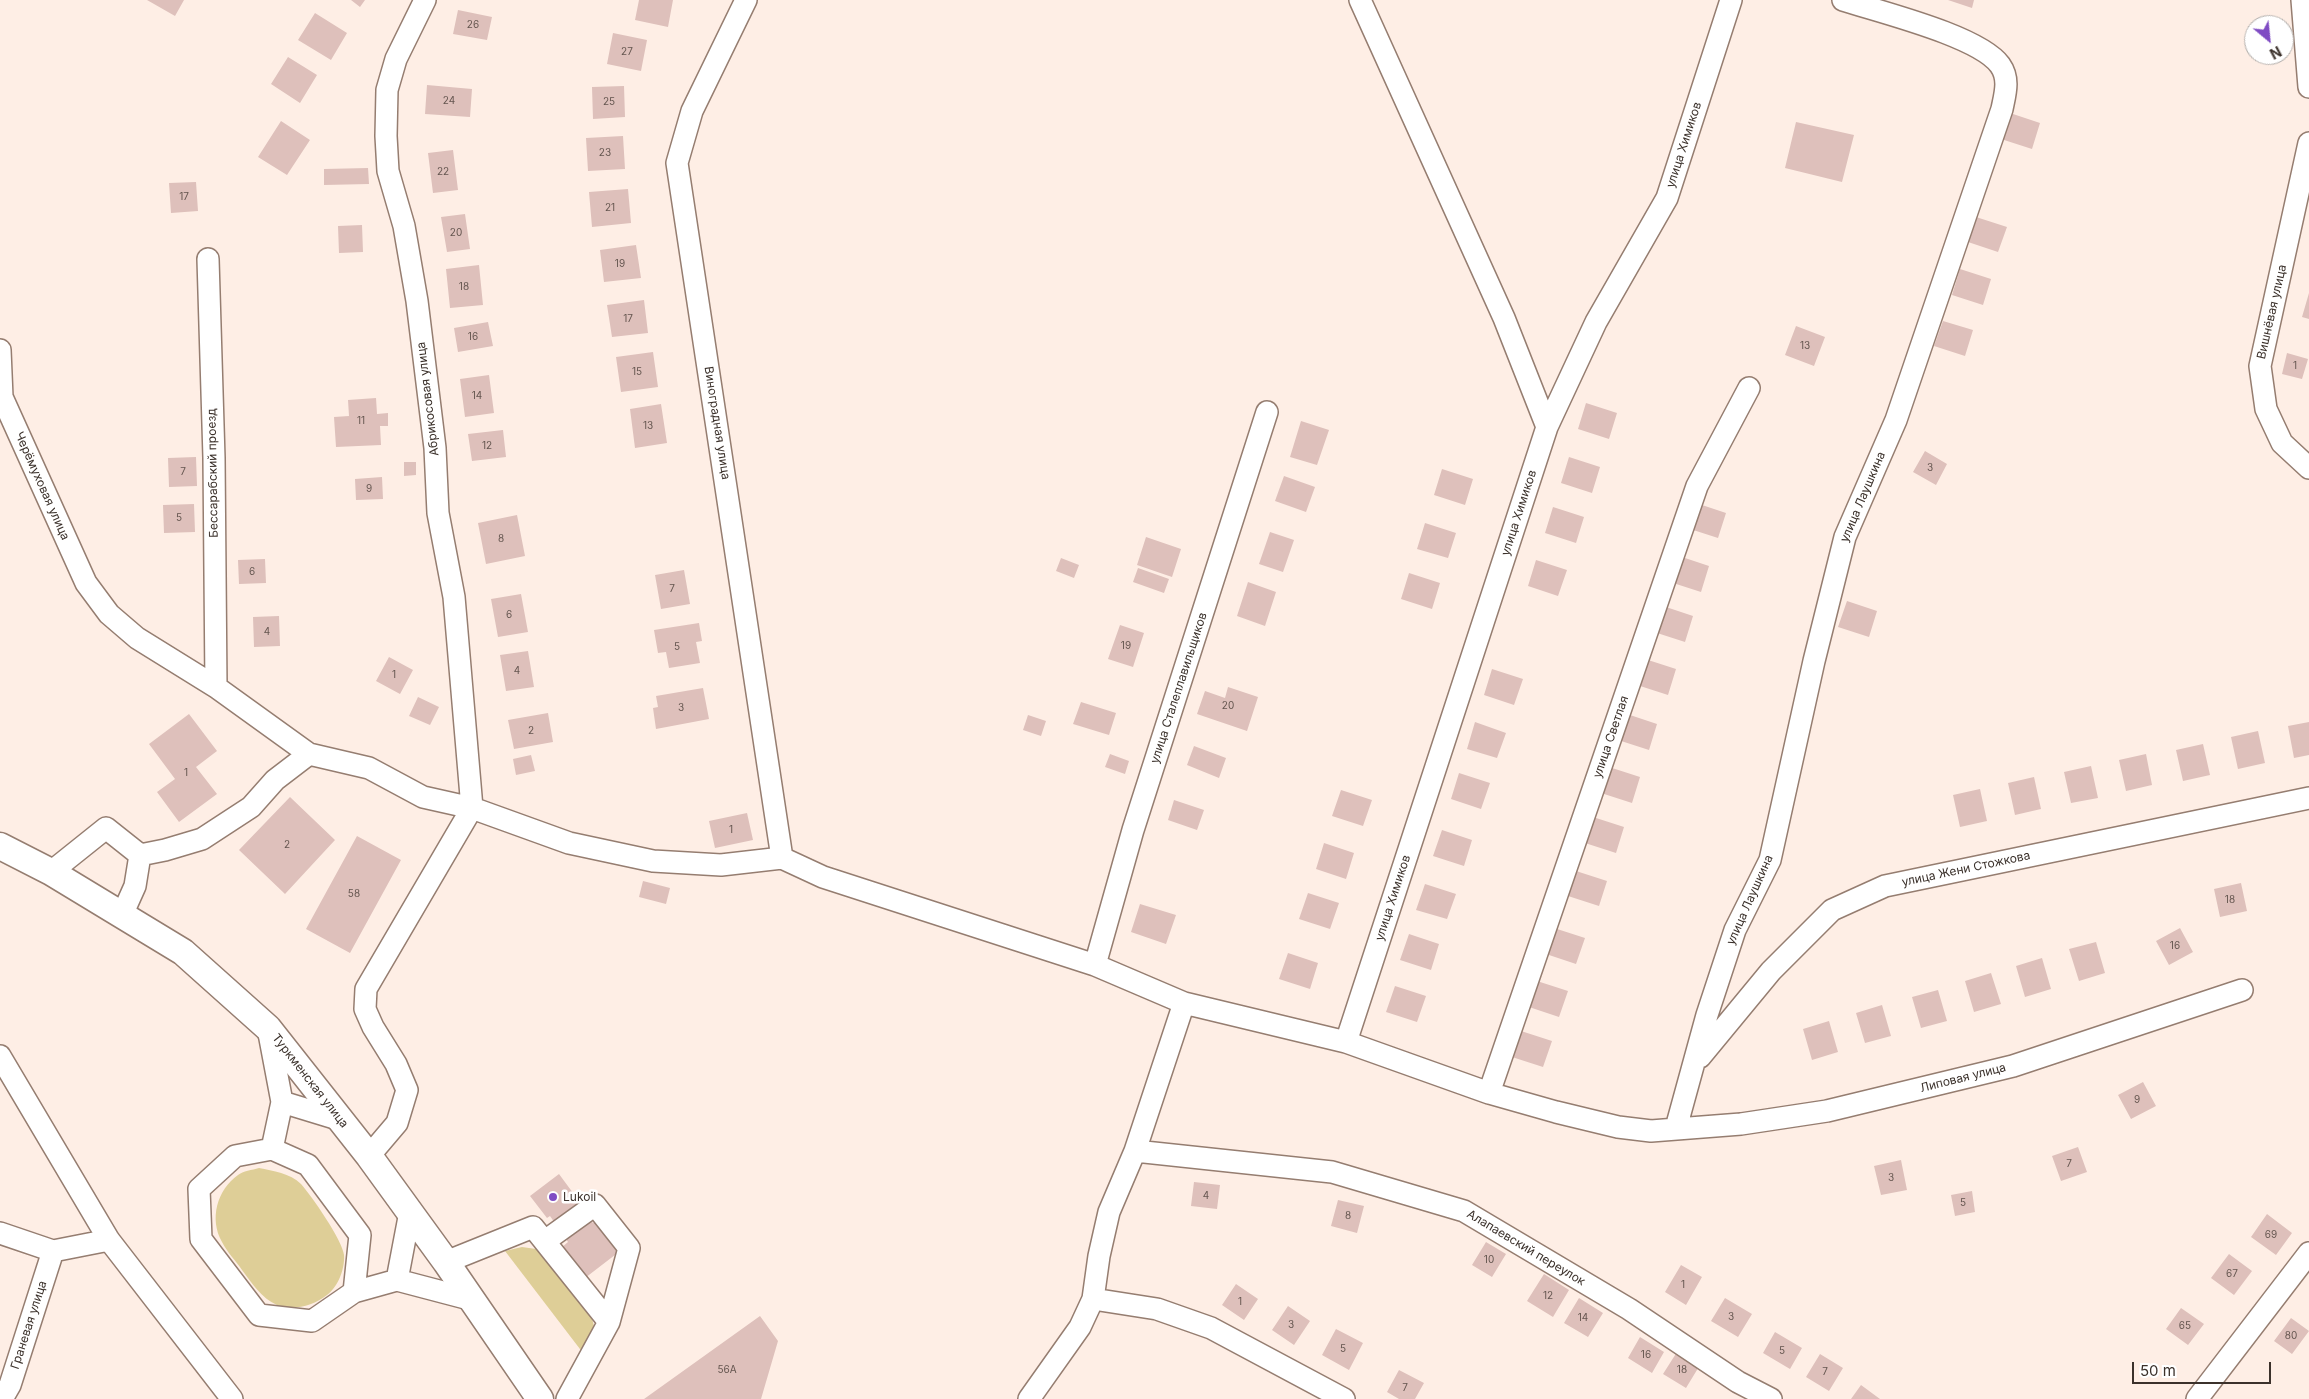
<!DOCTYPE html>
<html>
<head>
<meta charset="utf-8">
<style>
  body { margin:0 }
  #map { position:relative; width:2309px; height:1399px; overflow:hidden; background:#feeee5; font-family:Inter,sans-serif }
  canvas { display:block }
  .north { position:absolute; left:2244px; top:15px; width:50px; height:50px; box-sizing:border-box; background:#fff; border:1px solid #b1adaa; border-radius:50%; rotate:152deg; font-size:14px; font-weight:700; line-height:20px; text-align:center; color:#3b312b }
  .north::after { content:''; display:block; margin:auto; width:18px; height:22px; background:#7f4bc3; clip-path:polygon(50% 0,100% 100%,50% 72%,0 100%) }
  .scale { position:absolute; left:2132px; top:1362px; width:139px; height:22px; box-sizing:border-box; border:2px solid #3b312b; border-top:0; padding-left:6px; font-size:15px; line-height:18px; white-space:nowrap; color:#3b312b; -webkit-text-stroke:4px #fff; paint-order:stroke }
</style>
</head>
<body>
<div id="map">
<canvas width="2309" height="1399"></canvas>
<div class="north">N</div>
<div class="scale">50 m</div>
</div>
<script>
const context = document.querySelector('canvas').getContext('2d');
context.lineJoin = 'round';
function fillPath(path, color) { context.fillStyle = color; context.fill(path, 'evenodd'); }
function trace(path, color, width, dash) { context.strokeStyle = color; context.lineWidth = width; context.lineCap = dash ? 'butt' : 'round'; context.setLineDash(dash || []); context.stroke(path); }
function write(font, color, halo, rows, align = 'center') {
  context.font = font + ' Inter,sans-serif'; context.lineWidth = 5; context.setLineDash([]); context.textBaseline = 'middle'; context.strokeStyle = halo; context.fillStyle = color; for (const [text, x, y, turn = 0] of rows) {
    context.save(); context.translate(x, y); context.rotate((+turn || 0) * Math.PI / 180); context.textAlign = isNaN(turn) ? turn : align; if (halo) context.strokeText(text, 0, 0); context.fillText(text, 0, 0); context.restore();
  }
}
const green = new Path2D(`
  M259,1168C273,1171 290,1173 301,1184C311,1195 343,1241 344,1255C345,1269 338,1287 327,1295C313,1306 293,1311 277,1305C261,1298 252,1283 242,1270C236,1261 227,1252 222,1242C209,1219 217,1190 238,1175C243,1171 252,1170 259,1168Z
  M522,1247L536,1249L544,1257L592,1318L595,1330L583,1353L505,1251Z`);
const building = new Path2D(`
  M147,0H184L175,16Z
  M351,0H365L360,7Z
  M639,0H673L668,27L635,20Z
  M1948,0H1974L1972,8Z
  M458,10L492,17L487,40L453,34Z
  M315,13L347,33L331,60L298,40Z
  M613,33L647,40L641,71L607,64Z
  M288,57L317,75L300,103L271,84Z
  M427,85L472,89L470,117L425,114Z
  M624,86L625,117L593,119L592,87Z
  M2010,113L2040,123L2032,149L2001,139Z
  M281,121L310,140L287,175L258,157Z
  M1796,122L1854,135L1842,182L1785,168Z
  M623,136L625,169L588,171L586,138Z
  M453,150L458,190L433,193L428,153Z
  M368,168L369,184L324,185V169Z
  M196,182L198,211L171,213L169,183Z
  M628,189L631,223L592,227L589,192Z
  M465,214L470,249L447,252L441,217Z
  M1976,217L2007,227L1998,252L1968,242Z
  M362,225L363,252L339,253L338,226Z
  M636,245L641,278L604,282L600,250Z
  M479,265L483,305L450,308L446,269Z
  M1960,269L1991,279L1983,305L1952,295Z
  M2309,293V319L2302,317Z
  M644,300L648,333L612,337L607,305Z
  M1943,321L1973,330L1965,356L1934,346Z
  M488,322L493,346L458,352L454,328Z
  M1796,326L1825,337L1814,366L1785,355Z
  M653,352L658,387L621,392L616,357Z
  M2287,353L2308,359L2302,379L2282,374Z
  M489,375L494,413L465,417L460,379Z
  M376,398L377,414L388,413V426H380L381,445L336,447L334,417L349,416L348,400Z
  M1586,403L1617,413L1609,439L1578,429Z
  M661,404L667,443L635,448L630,409Z
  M1301,421L1329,430L1317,465L1290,457Z
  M503,430L506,457L472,461L468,434Z
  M1925,451L1947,464L1936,485L1913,472Z
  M196,457L197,486L169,487L168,458Z
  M1569,457L1600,467L1592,493L1561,483Z
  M404,462H416V475L404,476Z
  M1442,469L1473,479L1465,505L1434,495Z
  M1284,476L1315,487L1306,512L1275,501Z
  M382,477L383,499L356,500L355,479Z
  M1696,503L1726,513L1718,538L1687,528Z
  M194,504L195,532L164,533L163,505Z
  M1553,507L1584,517L1576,543L1545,533Z
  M517,515L525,556L486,564L478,523Z
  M1425,523L1456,533L1448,558L1417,549Z
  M1270,532L1294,540L1283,572L1259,564Z
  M1146,537L1181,549L1172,577L1137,565Z
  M1679,556L1709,566L1701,592L1670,582Z
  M1061,558L1079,565L1074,578L1056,571Z
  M265,559L266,583L239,584L238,560Z
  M1536,560L1567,570L1558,596L1528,586Z
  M1138,568L1169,579L1164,593L1133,582Z
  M684,570L690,604L661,609L655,575Z
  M1409,573L1440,583L1432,609L1401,599Z
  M1248,582L1276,592L1265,626L1237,616Z
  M521,594L528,632L498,637L491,599Z
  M1847,601L1877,611L1869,637L1838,627Z
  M1663,606L1693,616L1685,642L1654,632Z
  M279,616L280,646L254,647L253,617Z
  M699,623L702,641L696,642L700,663L669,668L666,652L658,653L654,630Z
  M1120,625L1144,633L1133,667L1108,659Z
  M528,651L534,687L506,691L500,655Z
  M389,657L413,670L400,694L376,681Z
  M1645,659L1676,669L1668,695L1637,685Z
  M1492,669L1523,679L1514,705L1484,695Z
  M1228,687L1258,697L1247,731L1197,714L1205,691L1225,698Z
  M703,688L709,719L656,729L653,708L658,707L656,696Z
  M418,697L439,707L430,725L409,716Z
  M1081,702L1116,713L1109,735L1073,724Z
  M548,713L553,742L514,749L508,720Z
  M189,714L217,751L196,767L217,794L179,822L157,792L175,779L149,744Z
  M1627,714L1657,724L1649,750L1618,740Z
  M1028,715L1046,721L1041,736L1023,730Z
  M1475,722L1506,733L1497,758L1467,749Z
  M2309,722V755L2294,758L2288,726Z
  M2258,731L2265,763L2238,769L2231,737Z
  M2203,744L2210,775L2183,781L2176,750Z
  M1194,746L1226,758L1219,778L1187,765Z
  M1110,754L1129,761L1125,774L1105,767Z
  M2146,754L2152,785L2126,791L2119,760Z
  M531,755L535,771L516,775L513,759Z
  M2091,766L2098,798L2071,803L2064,772Z
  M1609,767L1640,777L1632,803L1601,793Z
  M1459,773L1490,783L1481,809L1451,799Z
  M2034,777L2041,809L2015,815L2008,783Z
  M1980,789L1987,821L1960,827L1953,795Z
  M1341,790L1372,800L1363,826L1332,816Z
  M290,797L335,840L285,894L239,850Z
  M1174,800L1204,810L1197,830L1168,820Z
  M747,813L753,840L715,848L709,821Z
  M1593,817L1624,827L1616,853L1585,843Z
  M1442,830L1472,840L1464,866L1433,856Z
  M357,836L401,860L350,953L306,929Z
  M1324,843L1354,853L1346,879L1316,869Z
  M1576,871L1607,881L1599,906L1568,896Z
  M643,881L670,888L666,904L639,897Z
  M2241,883L2247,911L2220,917L2214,889Z
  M1425,884L1456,894L1447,919L1416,910Z
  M1308,893L1339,903L1330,929L1299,919Z
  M1140,904L1176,915L1166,944L1131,932Z
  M1554,928L1585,938L1576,964L1546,954Z
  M2180,928L2193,952L2169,965L2156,941Z
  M1409,934L1439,944L1431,970L1400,960Z
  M2096,942L2105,973L2079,981L2069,949Z
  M1288,953L1318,963L1310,989L1279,979Z
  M2042,958L2051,989L2025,997L2016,966Z
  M1991,973L2001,1004L1974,1012L1965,981Z
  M1537,981L1568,991L1559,1017L1529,1007Z
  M1395,986L1426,996L1417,1022L1386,1012Z
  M1938,990L1947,1021L1921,1028L1912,997Z
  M1882,1005L1891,1036L1865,1043L1856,1013Z
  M1829,1021L1838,1052L1812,1060L1803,1029Z
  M1521,1031L1552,1041L1543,1067L1512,1057Z
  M2143,1082L2156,1106L2131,1119L2118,1095Z
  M2078,1147L2087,1172L2061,1181L2052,1156Z
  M1901,1160L1907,1190L1881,1195L1874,1166Z
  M559,1174L576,1197L574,1199L593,1223L600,1217L624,1248L585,1278L561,1248L568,1242L550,1216L547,1218L530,1196Z
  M1194,1182L1220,1185L1217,1209L1191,1206Z
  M1972,1191L1975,1212L1955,1216L1951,1195Z
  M1338,1200L1364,1206L1357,1233L1331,1226Z
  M2267,1214L2292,1233L2276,1255L2251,1237Z
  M1486,1242L1506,1254L1492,1277L1472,1265Z
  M2229,1254L2252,1271L2234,1295L2211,1278Z
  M1681,1265L1702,1277L1686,1305L1665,1292Z
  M1544,1274L1569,1290L1553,1317L1527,1301Z
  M1236,1284L1258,1299L1244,1320L1222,1305Z
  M1579,1298L1603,1313L1588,1337L1564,1323Z
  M1725,1298L1752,1314L1738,1337L1711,1321Z
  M1288,1306L1310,1321L1294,1345L1272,1330Z
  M2181,1308L2204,1324L2188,1345L2166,1329Z
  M760,1316L778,1341L761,1399H644Z
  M2291,1318L2309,1331L2292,1354L2274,1341Z
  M1336,1329L1363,1343L1349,1370L1322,1355Z
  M1775,1332L1802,1348L1790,1369L1763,1353Z
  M1640,1337L1664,1352L1652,1373L1628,1358Z
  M1677,1352L1700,1365L1686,1388L1663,1374Z
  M1820,1354L1843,1368L1829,1391L1806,1377Z
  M1399,1370L1424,1383L1415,1399H1399L1387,1392Z
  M1861,1385L1880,1399H1851Z`);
const minor = new Path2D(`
  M746,0L692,111L677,163L782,858
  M1360,0L1504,318L1547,427
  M2302,0L2309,87
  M2309,143L2260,366L2266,409L2282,443L2309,468
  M208,259L214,458L216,687
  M0,350L2,397L86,583L109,614L137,638L216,687L309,754L369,768L423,797L472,808L569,843L653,861L721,865L782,858L823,877L1095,965L1184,1003L1346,1042L1489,1093L1556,1112L1618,1127L1651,1131L1741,1124L1827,1111L2013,1066L2242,990
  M140,855L165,850L202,839L251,807L275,780L309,754
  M51,872L106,828L140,855L135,886L122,915
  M1095,965L1133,830L1267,412
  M268,1028L282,1102L272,1149L235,1156L199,1189L201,1239L259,1315L312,1321L354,1292L360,1235L308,1165L272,1149
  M1346,1042L1547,427L1596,322L1667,198L1731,0
  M0,1056L109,1240L232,1399
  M1700,1057L1771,971L1832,910L1885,886L2309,798
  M1489,1093L1697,486L1749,388
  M282,1102L341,1120
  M1676,1128L1707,1015L1735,930L1770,860L1814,661L1845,537L1896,420L2002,109C2005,94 2010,79 2000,65C1979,36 1880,12 1843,0
  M1135,1151L1332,1172L1464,1211L1629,1309L1738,1382L1771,1399
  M369,1156L397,1123L407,1090L396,1064L373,1027L365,1009L366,989L472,808L454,597L438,513L435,448L417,301L404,226L388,171L386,136L387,90L396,59L425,0
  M0,1233L53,1251L109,1240
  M545,1241L595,1205L629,1248L609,1322
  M446,1262L533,1227L609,1322L567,1399
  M397,1280L410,1212
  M354,1292L397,1280L473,1300
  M1093,1299L1157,1309L1211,1328L1344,1399
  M2,1399L10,1385L53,1251
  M1029,1399L1080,1327L1093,1299L1099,1256L1109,1212L1135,1151L1184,1003
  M2197,1399L2309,1253`);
const major = new Path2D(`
  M0,846L51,872L183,952L268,1028L369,1156L446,1262L540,1399`);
const markers = [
  [553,1197,5,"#7f4bc3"]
];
const numberNames = [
  ["26",473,25],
  ["27",627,52],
  ["24",449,101],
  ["25",609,102],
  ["23",605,153],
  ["22",443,172],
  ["17",184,197],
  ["21",610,208],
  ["20",456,233],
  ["19",620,264],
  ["18",464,287],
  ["17",628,319],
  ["16",473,337],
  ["13",1805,346],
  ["1",2295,366],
  ["15",637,372],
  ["14",477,396],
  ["11",361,421],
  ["13",648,426],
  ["12",487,446],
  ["3",1930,468],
  ["7",183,472],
  ["9",369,489],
  ["5",179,518],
  ["8",501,539],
  ["6",252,572],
  ["7",672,589],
  ["6",509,615],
  ["4",267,632],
  ["19",1126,646],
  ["5",677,647],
  ["4",517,671],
  ["1",394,675],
  ["20",1228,706],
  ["3",681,708],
  ["2",531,731],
  ["1",186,773],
  ["1",731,830],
  ["2",287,845],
  ["58",354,894],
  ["18",2230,900],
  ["16",2175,946],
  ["9",2137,1100],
  ["7",2069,1164],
  ["3",1891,1178],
  ["4",1206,1196],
  ["5",1963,1203],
  ["8",1348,1216],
  ["69",2271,1235],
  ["10",1489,1260],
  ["67",2232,1274],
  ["1",1683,1285],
  ["12",1548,1296],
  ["1",1240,1302],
  ["3",1731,1317],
  ["14",1583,1318],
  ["3",1291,1325],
  ["65",2185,1326],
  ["80",2291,1336],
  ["5",1343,1349],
  ["5",1782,1351],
  ["16",1646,1355],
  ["56А",727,1370],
  ["18",1682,1370],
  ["7",1825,1372],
  ["7",1405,1388]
];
const streetNames = [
  ["улица Химиков",1684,145,-72],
  ["Вишнёвая улица",2272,312,-77],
  ["Абрикосовая улица",428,399,-97],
  ["Виноградная улица",717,423,81],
  ["Бессарабский проезд",213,473,-91],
  ["Черёмуховая улица",42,486,66],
  ["улица Лаушкина",1863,497,-67],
  ["улица Химиков",1519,513,-72],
  ["улица Сталеплавильщиков",1179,688,-72],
  ["улица Светлая",1611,737,-71],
  ["улица Жени Стожкова",1966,869,-12],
  ["улица Химиков",1393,898,-72],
  ["улица Лаушкина",1750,900,-66],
  ["Липовая улица",1963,1078,-14],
  ["Туркменская улица",310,1081,52],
  ["Алапаевский переулок",1526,1248,31],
  ["Граневая улица",29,1325,-72]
];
const poiNames = [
  ["Lukoil",563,1197]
];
fillPath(green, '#dece97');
fillPath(building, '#dec0bb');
trace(minor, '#957d70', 24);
trace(major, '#957d70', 29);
trace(minor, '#fff', 21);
trace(major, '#fff', 26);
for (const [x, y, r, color] of markers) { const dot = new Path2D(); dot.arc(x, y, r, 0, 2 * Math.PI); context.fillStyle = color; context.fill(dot); trace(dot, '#fff', 2); }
write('10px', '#64554f', null, numberNames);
write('12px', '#3b312b', '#fff', streetNames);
write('12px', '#3b312b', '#fff', poiNames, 'left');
</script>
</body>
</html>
